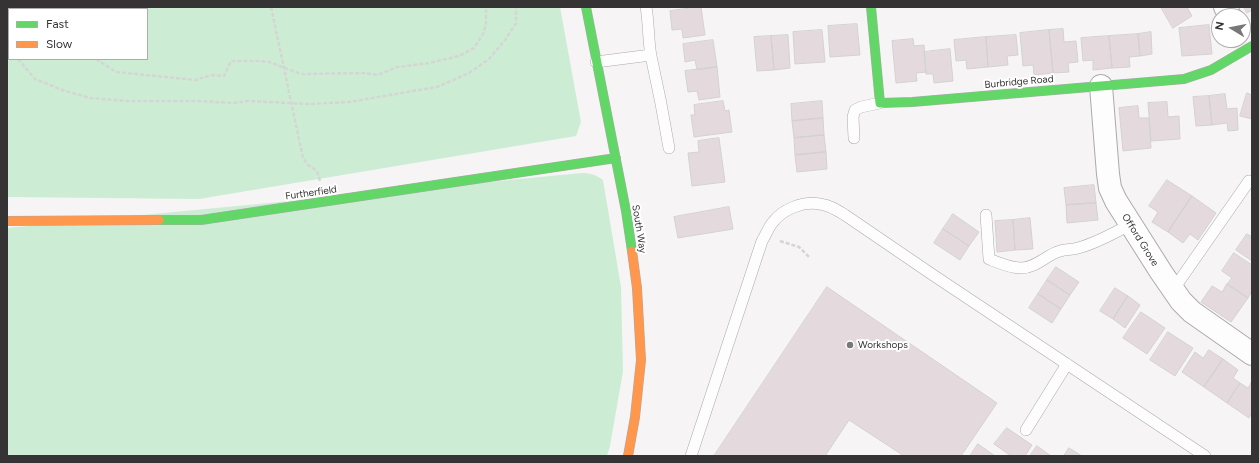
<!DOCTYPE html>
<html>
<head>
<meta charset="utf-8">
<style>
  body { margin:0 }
  #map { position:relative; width:1259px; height:463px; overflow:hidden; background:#f6f4f5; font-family:Figtree,sans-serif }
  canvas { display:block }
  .frame { position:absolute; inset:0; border:8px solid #353334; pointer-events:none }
  .legend { position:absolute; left:8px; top:8px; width:140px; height:52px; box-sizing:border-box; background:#fff; border:1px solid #aeadae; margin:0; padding:5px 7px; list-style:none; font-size:12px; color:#353334 }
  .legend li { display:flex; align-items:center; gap:8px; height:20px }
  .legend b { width:20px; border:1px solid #aeadae }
  .north { position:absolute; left:1211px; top:8px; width:40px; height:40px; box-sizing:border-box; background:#fff; border:1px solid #aeadae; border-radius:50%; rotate:280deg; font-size:11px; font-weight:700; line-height:16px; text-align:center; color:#353334 }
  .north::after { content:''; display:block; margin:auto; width:14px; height:18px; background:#797778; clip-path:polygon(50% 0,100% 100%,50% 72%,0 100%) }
</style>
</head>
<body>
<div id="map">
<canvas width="1259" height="463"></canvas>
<div class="frame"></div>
<ul class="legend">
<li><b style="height:5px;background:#63d668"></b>Fast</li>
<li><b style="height:5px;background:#ff974d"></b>Slow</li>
</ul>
<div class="north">N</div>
</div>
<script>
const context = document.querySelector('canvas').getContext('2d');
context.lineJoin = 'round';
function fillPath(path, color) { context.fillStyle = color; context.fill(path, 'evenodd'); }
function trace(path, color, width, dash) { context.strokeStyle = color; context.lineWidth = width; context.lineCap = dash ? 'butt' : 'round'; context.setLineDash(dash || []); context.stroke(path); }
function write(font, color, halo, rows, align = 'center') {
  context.font = font + ' Figtree,sans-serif'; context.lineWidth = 4; context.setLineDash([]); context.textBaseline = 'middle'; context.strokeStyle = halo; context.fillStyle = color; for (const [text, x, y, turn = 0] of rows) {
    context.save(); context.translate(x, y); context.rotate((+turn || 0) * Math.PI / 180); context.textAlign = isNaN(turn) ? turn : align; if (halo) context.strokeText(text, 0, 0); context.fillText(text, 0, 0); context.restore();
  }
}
const green = new Path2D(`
  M7,7H560L581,122L576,136L199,199L7,197ZM9,9H147V59H9Z
  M582,173C591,173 596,175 603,180L621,287L623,371L610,446L607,456H7V228Z`);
const building = new Path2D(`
  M701,7L705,35L683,38L682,29L672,30L670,11Z
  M1161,7H1187L1192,16L1173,28Z
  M1244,7H1252V10L1247,13Z
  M857,24L860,55L830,57L828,26Z
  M1209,25L1212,54L1182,56L1179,28Z
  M1063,29L1064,42L1076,41L1078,62L1068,63L1069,72L1053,73L1049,30Z
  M822,30L825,62L795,64L793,32Z
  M1049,30L1053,73L1034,75L1033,65L1023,66L1020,33Z
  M1151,32L1152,54L1140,56L1138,34Z
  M1138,34L1140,56L1129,57L1130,67L1112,68L1109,36Z
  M788,35L790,68L774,70L771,36Z
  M1016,35L1018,55L1007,56L1008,65L988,67L986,37Z
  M771,36L774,70L757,71L754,37Z
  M1109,36L1112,68L1093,70V60L1083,61L1081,38Z
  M986,37L988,67L967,69L966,60L956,61L954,40Z
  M913,39L914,46L924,45L926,72L916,73L917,81L896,83L892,41Z
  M713,40L717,67L697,70L695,60L685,62L683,44Z
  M950,49L953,81L934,83L933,74H926L924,52Z
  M717,67L720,97L699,100L697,91L688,92L685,71Z
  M1247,93L1252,95V119L1240,116Z
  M1225,94L1227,109L1237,108L1238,130L1228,131L1227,123L1212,125L1209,96Z
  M1209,96L1212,125L1196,126L1193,97Z
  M723,101L725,111L729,110L732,132L694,137L691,115H695L694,105Z
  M822,101L823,118L792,121L791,104Z
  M1167,102L1168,117L1179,116L1180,139L1151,141L1148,103Z
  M1138,106L1139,118H1149L1151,148L1123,151L1119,108Z
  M823,118L824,135L794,138L792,121Z
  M824,135L826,152L795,155L794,138Z
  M719,138L725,182L692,186L688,153L699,152L698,141Z
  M826,152L827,169L797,172L795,155Z
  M1167,180L1192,196L1168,232L1152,222L1158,212L1149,206Z
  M1094,185L1096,203L1066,205L1064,188Z
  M1192,196L1216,213L1198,240L1190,234L1183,243L1168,232Z
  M1096,203L1098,220L1067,223L1066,205Z
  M729,207L733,229L678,238L674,217Z
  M953,214L979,232L969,246L943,229Z
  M1030,218L1033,249L1015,250L1013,220Z
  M1013,220L1015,250L997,252L995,221Z
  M943,229L969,246L960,260L934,243Z
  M1247,234L1252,237V261L1236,250Z
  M1234,253L1252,265V291L1248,298L1227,284L1232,278L1222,271Z
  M1056,267L1079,282L1070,295L1047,280Z
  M1047,280L1070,295L1061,309L1038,294Z
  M1227,284L1248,298L1231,322L1201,302L1212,286L1222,292Z
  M827,287L997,403L961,456H904L849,420L825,456H714Z
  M1115,288L1128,296L1113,319L1100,311Z
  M1038,294L1061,309L1052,323L1029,308Z
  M1128,296L1140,305L1125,328L1113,319Z
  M1141,312L1165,328L1147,354L1123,338Z
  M1168,332L1193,348L1175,376L1150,360Z
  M1209,350L1223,359L1204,387L1182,372L1195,352L1203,358Z
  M1223,359L1238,370L1233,378L1240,383L1227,403L1204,387Z
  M1252,381V413L1249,418L1227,403L1240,383L1248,388Z
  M1007,428L1032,445L1025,456H1011L994,444Z
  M978,444L995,456H970Z
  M1037,446L1051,456H1030Z
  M1069,448L1082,456H1064Z`);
const path = new Path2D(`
  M11,7L14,9
  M271,7L303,158L308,165L317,171L320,181
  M7,47L9,49
  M18,59L35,79L62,90L90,98L128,101H199L233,103L248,101L309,104L349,102L437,87L469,73L489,59L505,40L516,23V7
  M96,59L116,72L195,80L212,75L224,76L231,61H260L269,62L301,74L364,73L378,75L397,67L429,63L459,56L474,48L483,34L486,23V7
  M780,241L799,247L809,257`);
const lane = new Path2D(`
  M646,7C649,23 648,40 651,56C658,87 664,118 669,148
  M596,62L651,55
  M854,138L853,117L855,110L861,107L880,103
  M986,215L989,259C999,263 1010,268 1021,268C1036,268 1046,255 1060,251C1066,249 1072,250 1078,248C1097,243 1114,233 1131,224
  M1173,290L1249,181
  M1026,430L1067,364
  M691,456L762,241C766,235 768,228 773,222C783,209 803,201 820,204C829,205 837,210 845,215L933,275L1205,456`);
const street = new Path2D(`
  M1225,7L1230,16
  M1101,86L1108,174L1110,188L1116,201L1161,272L1181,301L1192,312L1252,354`);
const fast = new Path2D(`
  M586,7L626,211L632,251
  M871,7L880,103L912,102L1184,79L1211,70L1252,46
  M159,220H201L616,158`);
const slow = new Path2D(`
  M7,221L159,220
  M628,456L635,417L641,360L637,288L632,251`);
const markers = [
  [850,345,4,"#797778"]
];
const streetNames = [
  ["Burbridge Road",1019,82,-5],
  ["Furtherfield",311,193,-8],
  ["South Way",639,229,81],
  ["Offord Grove",1140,240,58]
];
const poiNames = [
  ["Workshops",858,345]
];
fillPath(green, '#ccedd4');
fillPath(building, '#e4dadd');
trace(building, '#d3d1d2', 1);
trace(lane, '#acaaab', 12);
trace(street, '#acaaab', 24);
trace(fast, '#acaaab', 10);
trace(slow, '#acaaab', 10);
trace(path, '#d5d5d5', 2.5, [4, 2]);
trace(lane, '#fefdfe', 11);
trace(street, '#fefdfe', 22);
trace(fast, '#63d668', 9);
trace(slow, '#ff974d', 9);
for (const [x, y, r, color] of markers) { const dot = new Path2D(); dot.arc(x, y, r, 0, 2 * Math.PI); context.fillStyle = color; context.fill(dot); trace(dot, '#fff', 1.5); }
write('10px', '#353334', '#fff', streetNames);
write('10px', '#353334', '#fff', poiNames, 'left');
</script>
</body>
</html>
